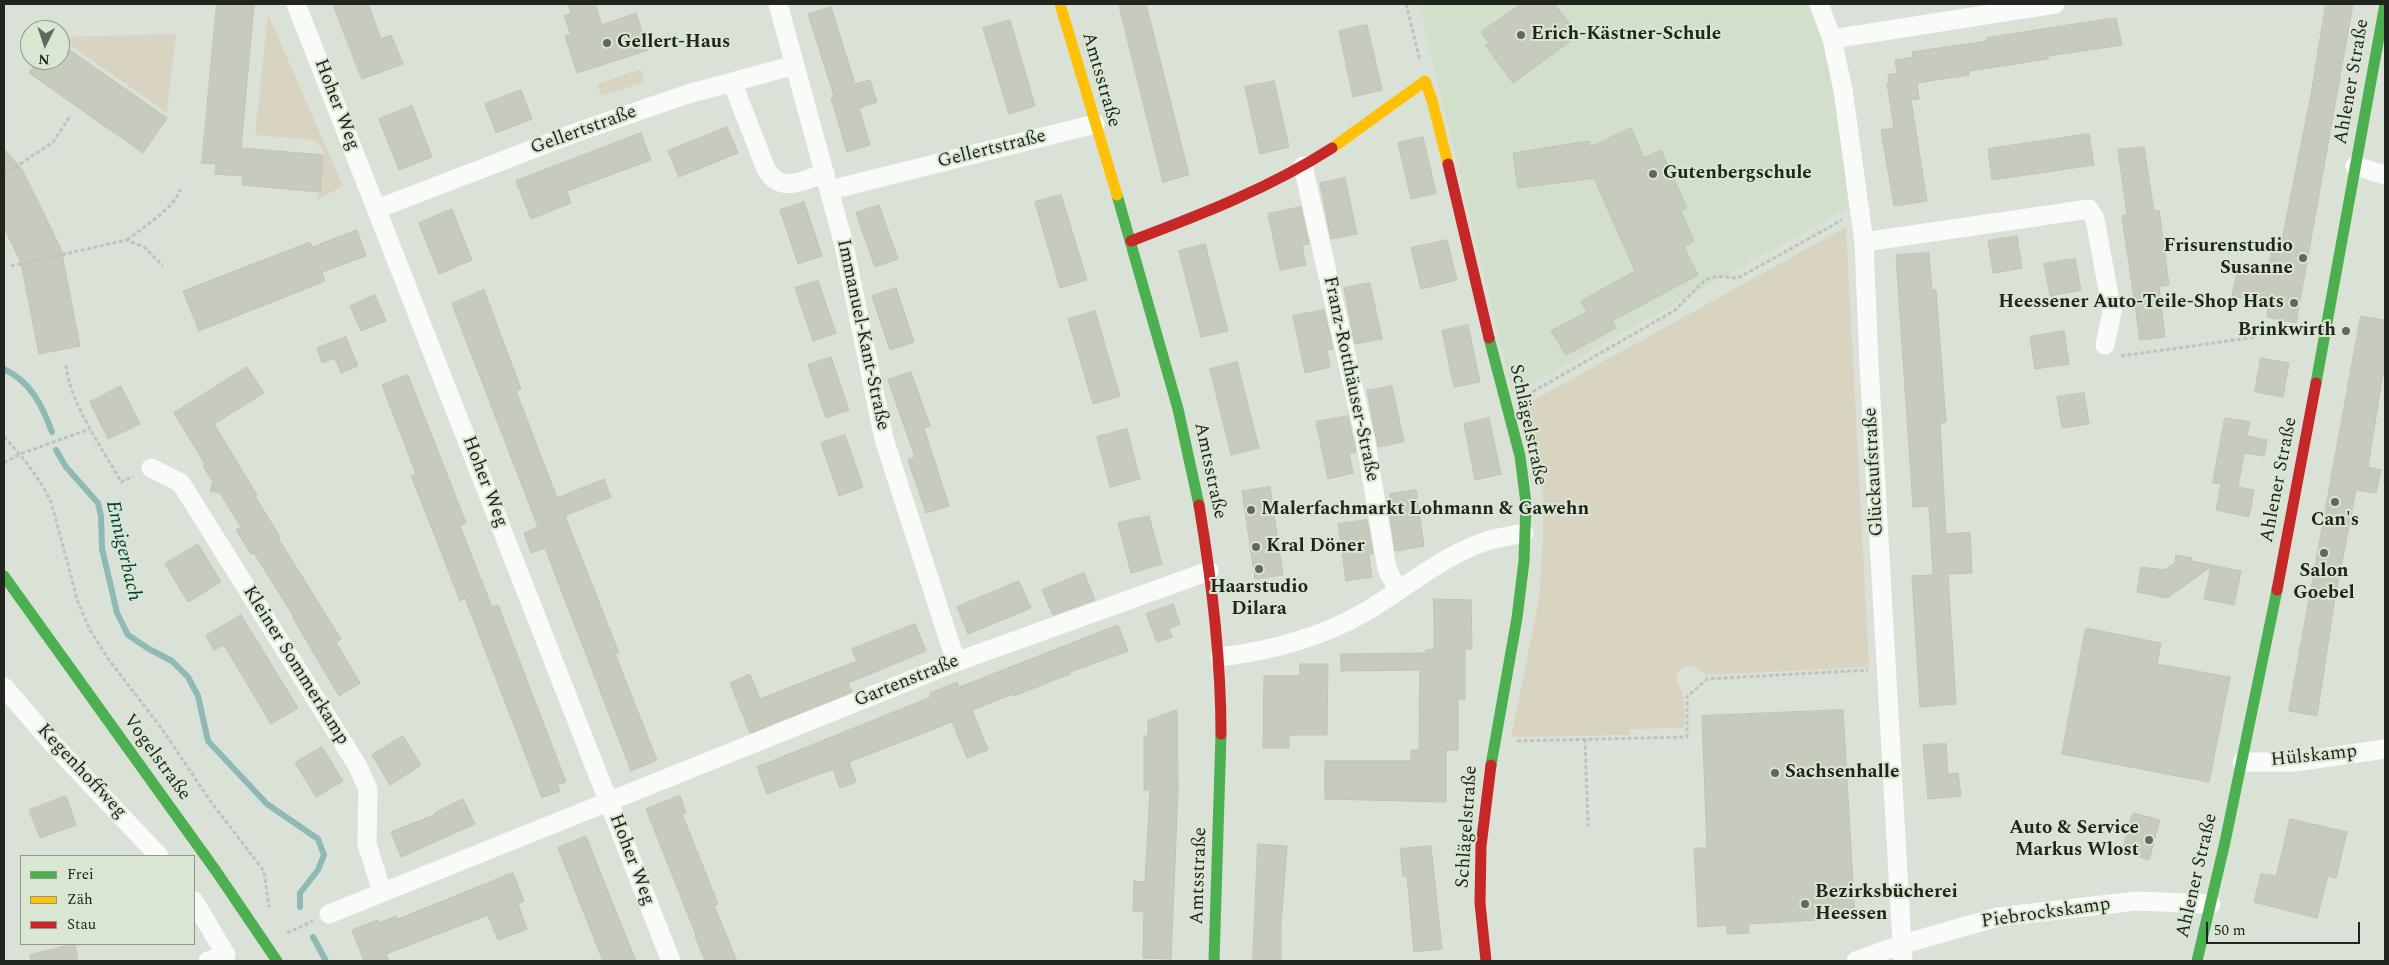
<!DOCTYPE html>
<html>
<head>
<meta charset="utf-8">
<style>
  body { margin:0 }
  #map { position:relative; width:2389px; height:965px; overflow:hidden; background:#dae2d7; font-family:Spectral,serif }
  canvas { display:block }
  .frame { position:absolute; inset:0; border:5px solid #20261e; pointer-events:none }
  .legend { position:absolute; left:20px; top:855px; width:175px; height:90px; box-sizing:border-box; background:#d8e6d2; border:1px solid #8e998a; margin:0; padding:6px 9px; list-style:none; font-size:15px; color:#20261e }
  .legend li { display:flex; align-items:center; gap:10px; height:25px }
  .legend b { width:25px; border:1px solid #8e998a }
  .north { position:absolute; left:20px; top:20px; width:50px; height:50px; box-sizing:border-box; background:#d8e6d2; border:1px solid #8e998a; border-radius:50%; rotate:184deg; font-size:14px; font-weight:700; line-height:20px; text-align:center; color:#20261e }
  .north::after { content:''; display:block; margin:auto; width:18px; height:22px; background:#61685f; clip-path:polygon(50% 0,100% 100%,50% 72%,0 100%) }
  .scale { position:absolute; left:2206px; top:922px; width:154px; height:22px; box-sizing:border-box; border:2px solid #20261e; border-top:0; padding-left:6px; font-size:15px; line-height:18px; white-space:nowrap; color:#20261e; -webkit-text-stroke:4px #d8e6d2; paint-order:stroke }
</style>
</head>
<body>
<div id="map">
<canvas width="2389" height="965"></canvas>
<div class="frame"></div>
<ul class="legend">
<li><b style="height:6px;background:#4caf50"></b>Frei</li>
<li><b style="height:6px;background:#ffc107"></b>Zäh</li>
<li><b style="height:6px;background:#c62828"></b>Stau</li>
</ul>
<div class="north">N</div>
<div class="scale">50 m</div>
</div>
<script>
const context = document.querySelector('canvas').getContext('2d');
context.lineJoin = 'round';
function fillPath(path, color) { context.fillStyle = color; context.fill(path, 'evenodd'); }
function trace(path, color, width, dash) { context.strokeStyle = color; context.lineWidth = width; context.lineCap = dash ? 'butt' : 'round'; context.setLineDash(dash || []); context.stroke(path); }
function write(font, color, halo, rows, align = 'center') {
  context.font = font + ' Spectral,serif'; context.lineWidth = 4; context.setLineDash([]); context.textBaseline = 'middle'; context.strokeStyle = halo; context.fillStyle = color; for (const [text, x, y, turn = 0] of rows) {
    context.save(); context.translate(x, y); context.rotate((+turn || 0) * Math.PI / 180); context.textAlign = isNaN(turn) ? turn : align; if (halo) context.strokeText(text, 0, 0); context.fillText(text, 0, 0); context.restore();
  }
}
const built = new Path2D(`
  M1419,4H1808L1823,42L1843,140L1847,208L1513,394Z`);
const green = new Path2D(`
  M268,14L343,186L317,200L324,153L315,140L255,135Z
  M176,34L167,113L60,38V37Z
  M641,69L645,82L601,96L597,84Z
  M1846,227L1869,667L1706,675L1694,666H1687C1668,676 1680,683 1683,696C1686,705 1684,718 1684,728L1630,729V735L1511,737L1539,600L1543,539V495L1525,405Z`);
const stream = new Path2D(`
  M4,369C31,382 42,405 52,432
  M56,450L66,467L98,503L101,516L102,549L112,591L117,613L128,635L149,649L172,661L188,677L198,696L208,741L267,804L318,839L324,855L318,870L300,893V907
  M313,937L326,961`);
const building = new Path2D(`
  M217,4H254L241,148L323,155L320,192L242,185L243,176L215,174L216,164L202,163Z
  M333,4H368L381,39L391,35L403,64L362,79Z
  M568,4H595L602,25L636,13L648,50L577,73L565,36L571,35L564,16L571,13Z
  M1119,4H1146L1189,175L1163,182Z
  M1522,4H1554L1579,35L1513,83L1485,45L1489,43L1481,32Z
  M2326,4H2353L2296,323L2267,317L2268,309L2263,308L2264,302L2232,296L2239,263L2268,269L2272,248L2280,250L2311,95Z
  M831,7L855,84L870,80L877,102L859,108L870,145L847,152L831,98L834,96L808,14Z
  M2116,18L2122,45L2048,56V59L1969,71V75L1917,83L1919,99L1911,100L1927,201L1894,206L1881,130L1894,128L1887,83H1889L1888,75L1897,73L1895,60L1913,57L1912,52L1987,41V38Z
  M1010,20L1035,106L1009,114L983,28Z
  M1367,25L1382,90L1353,97L1339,31Z
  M60,43L167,118L143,153L29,73L38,60H60Z
  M1274,81L1289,147L1260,154L1245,87Z
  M521,90L532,119L496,133L485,104Z
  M412,106L432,157L399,170L379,119Z
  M727,127L738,153L679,177L668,151Z
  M1631,128L1644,158L1661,150L1687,208L1681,211L1694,241L1684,247L1698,275L1612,321L1616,328L1566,355L1551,331L1587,312L1581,301L1635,271L1594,178L1518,188L1513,153L1589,141L1590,147Z
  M641,133L651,160L567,191L571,203L531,219L516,181Z
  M2089,134L2094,165L1992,180L1988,149Z
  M1423,137L1436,193L1411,199L1398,143Z
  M2144,147L2154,211L2159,210L2169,285L2159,286L2165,337L2140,340L2122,216L2127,215L2118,150Z
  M4,149L22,169L61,249L80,346L39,354L21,263L4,227Z
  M1345,178L1357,234L1331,239L1320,183Z
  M1061,195L1087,280L1060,288L1035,202Z
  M804,202L822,256L798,264L780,210Z
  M879,205L898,259L875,267L856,213Z
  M1301,207L1309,244L1302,245L1306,265L1280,270L1268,214Z
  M452,209L472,260L439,274L419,223Z
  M357,230L366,256L322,272L325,281L199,331L183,291L310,242L312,247Z
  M2017,236L2022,268L1993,273L1988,241Z
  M1447,240L1457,280L1421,289L1411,248Z
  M1205,244L1228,331L1201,337L1179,251Z
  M1929,253L1932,290H1936L1946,422L1940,423L1946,534L1970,532L1972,573L1948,574L1956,704L1920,707L1912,576L1933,575L1929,506L1913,507L1896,255Z
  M2075,259L2081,290L2050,296L2044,264Z
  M818,281L836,333L813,341L795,288Z
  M1370,283L1382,339L1355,344L1344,288Z
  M896,288L914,342L890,350L872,296Z
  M484,290L521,389L516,391L557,498L604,479L611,497L565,516L619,653L615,654L657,760L631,771L545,548L531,553L524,533L538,527L452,304Z
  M375,295L386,321L361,331L350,306Z
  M1324,310L1333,349L1327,350L1330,367L1305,373L1293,316Z
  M1095,311L1120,396L1093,404L1068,319Z
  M2361,316L2385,320V373H2383L2368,467L2381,470L2376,493L2356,490L2335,598L2317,716L2289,711Z
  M1468,325L1480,382L1454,387L1442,331Z
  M2064,331L2069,364L2035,369L2030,337Z
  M346,337L358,366L341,373L335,358L322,363L317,348Z
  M831,357L849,410L826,418L808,365Z
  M2261,358L2289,363L2283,397L2255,392Z
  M1237,362L1259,448L1231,455L1210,369Z
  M247,367L264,393L214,424L257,495L255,496L280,537L278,538L341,639L336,642L360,683L339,696L293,618L294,617L254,553L251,554L236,530L241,527L220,493L210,491L213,482L203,466L205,464L174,413Z
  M911,372L930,426L924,428L949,506L926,513L908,460L915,457L888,380Z
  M408,375L466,523L460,526L476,567L492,607L498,605L566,782L557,785L560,791L542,798L465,598L460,601L442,554L411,476L416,474L382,385Z
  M121,386L140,424L108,439L90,402Z
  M1392,386L1404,442L1378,447L1367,391Z
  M2084,393L2089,424L2062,428L2057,397Z
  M1348,416L1356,452L1349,453L1353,473L1328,479L1316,422Z
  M1489,418L1501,474L1475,480L1464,424Z
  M2225,418L2250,422L2247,436L2267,440L2264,456L2244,453L2238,487L2254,490L2249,517L2216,510L2221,484L2213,483Z
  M1127,429L1140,479L1110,487L1097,437Z
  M845,435L863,487L839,496L821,443Z
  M1270,487L1283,575L1255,579L1242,491Z
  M1416,490L1424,546L1395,551L1390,516H1393L1390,494Z
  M1149,516L1162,564L1131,573L1118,523Z
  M1367,520L1373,554L1369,555L1372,577L1346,581L1338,524Z
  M198,544L221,582L188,602L165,564Z
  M2176,555L2192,558V561L2241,571L2234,605L2204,599L2211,567L2167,598L2137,592L2141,567L2164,570L2175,563Z
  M1084,573L1095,600L1053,615L1042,590Z
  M1019,581L1031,608L968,634L957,607Z
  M1434,599L1471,600L1472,649H1465V699H1458V750H1446V802L1325,799V761H1411V750H1419L1420,670L1341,671V654L1426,653V650L1434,649Z
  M1173,604L1180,624L1169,629L1172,637L1157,642L1146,614Z
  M241,615L298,708L271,724L224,645L214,650L206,636Z
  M915,624L926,651L848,683L852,692L750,733L730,683L750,674L760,699L857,661L852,649Z
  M1118,625L1128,651L1070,672V674L1014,696L1013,694L972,710L988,750L967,758L952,722L849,762L856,782L840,788L833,769L767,794L757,767L931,697L930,693L957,682L959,687Z
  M2086,628L2161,643L2157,664L2230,677L2209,782L2062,754Z
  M1300,664H1328L1327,735H1289V748H1263L1264,676H1300Z
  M1177,710L1178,790L1171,959L1143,958L1144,912L1133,911L1134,881L1145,882L1150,790H1144V736H1148V721Z
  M1843,710L1855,918L1748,924L1749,933L1727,934V925L1698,927L1694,848H1707L1702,716Z
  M403,736L421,765L390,785L372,755Z
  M1946,744L1948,774L1958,773L1961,796L1928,799L1923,745Z
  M322,747L343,781L316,797L295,763Z
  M66,796L76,825L40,838L29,810Z
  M680,796L686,813L682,814L718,904L714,905L737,961H705L695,936L696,935L646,809Z
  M463,799L475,824L401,857L391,832L436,814L435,813Z
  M2133,813L2160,820L2149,860L2122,852Z
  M2290,819L2347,832L2336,878L2328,876L2317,918L2254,902L2261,874L2276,876Z
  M586,836L609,894L636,961H603L558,848Z
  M1258,844L1287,846L1281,924V961H1253Z
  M1431,846L1442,949L1414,952L1407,876H1403L1400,849Z
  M513,873L524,901L518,904L527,929L498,940L488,915L386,954L389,961H364L352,930L378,920L379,923L396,916L397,919Z
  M75,944L78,961H31L30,955Z`);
const path = new Path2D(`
  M1406,4L1420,61
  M4,175L53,142L71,115
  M127,240C142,228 176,207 180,189
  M11,266L127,240L144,247L163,266
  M2121,356L2256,337
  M66,365C70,404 102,447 121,482L134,476
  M1527,395L1674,311L1704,281L1717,276L1738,278L1842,220
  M4,437C22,456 40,478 51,502L78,602L90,630L109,660L162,729L211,802L264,871L269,907
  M4,463L20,454L90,429
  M1585,739L1588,826
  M1517,741L1687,737V697L1707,679L1868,670
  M287,933L313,921`);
const street = new Path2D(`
  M296,4L671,961
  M778,4L843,241L884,439L956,662
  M1819,4L1832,39L1843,90L1864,242L1869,364L1903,961
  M1832,39L2055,4
  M732,82L766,169C781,195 803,180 825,173
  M1303,166L1366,443L1387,569L1398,590
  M2355,166L2385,175
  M830,190L1095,124
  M377,209L580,131L688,94L795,65
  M1864,242L2089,209L2095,219L2112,312L2105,345
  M151,468L181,483L357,765L368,789L367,844L382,892
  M1220,657C1269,651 1322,637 1365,612C1406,588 1444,554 1490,540C1501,537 1513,535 1524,533
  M4,687L54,745L159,856
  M2242,762H2295L2385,749
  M194,901L226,955L208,961
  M329,914L956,662L1209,571
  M1856,961L1903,944L1998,917L2136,901L2211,904`);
const fast = new Path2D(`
  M1117,195L1178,409L1199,505
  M1489,338L1520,456L1526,503L1524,561L1517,618L1491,765
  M2316,383L2385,4
  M4,576L216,871L277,961
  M1214,961L1221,734
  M2197,961L2225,842L2277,590`);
const slow = new Path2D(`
  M1060,4L1117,195
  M1332,148L1425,81L1432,100L1448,164`);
const jam = new Path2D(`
  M1448,164L1489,338
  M1131,241C1200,215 1270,188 1332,148
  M1199,505C1212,582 1221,656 1221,734
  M2277,590L2316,383
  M1486,961L1480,903L1481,846L1491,765`);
const markers = [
  [1521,35,5,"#61685f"],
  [607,43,5,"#61685f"],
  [1653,174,5,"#61685f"],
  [2303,258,5,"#61685f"],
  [2294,303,5,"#61685f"],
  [2346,331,5,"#61685f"],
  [2335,502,5,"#61685f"],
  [1251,510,5,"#61685f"],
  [1256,547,5,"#61685f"],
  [2324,553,5,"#61685f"],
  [1259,569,5,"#61685f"],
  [1775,773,5,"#61685f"],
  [2149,840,5,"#61685f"],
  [1805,904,5,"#61685f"]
];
const poiNames = [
  ["Erich-Kästner-Schule",1531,35],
  ["Gellert-Haus",617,43],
  ["Gutenbergschule",1663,174],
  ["Frisurenstudio",2293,247,"right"],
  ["Susanne",2293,269,"right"],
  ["Heessener Auto-Teile-Shop Hats",2284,303,"right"],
  ["Brinkwirth",2336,331,"right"],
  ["Malerfachmarkt Lohmann & Gawehn",1261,510],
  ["Can's",2335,521,"center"],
  ["Kral Döner",1266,547],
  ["Salon",2324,572,"center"],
  ["Goebel",2324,594,"center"],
  ["Haarstudio",1259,588,"center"],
  ["Dilara",1259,610,"center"],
  ["Sachsenhalle",1785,773],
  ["Auto & Service",2139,829,"right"],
  ["Markus Wlost",2139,851,"right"],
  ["Bezirksbücherei",1815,893],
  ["Heessen",1815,915]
];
const streetNames = [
  ["Amtsstraße",1100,80,74],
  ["Ahlener Straße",2353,82,-80],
  ["Hoher Weg",336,105,69],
  ["Gellertstraße",584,131,-20],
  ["Gellertstraße",992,150,-14],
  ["Immanuel-Kant-Straße",862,335,78],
  ["Franz-Rotthäuser-Straße",1350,379,78],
  ["Schlägelstraße",1527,425,78],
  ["Amtsstraße",1209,471,78],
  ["Glückaufstraße",1875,472,-93],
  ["Ahlener Straße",2280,480,-79],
  ["Hoher Weg",484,482,69],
  ["Kleiner Sommerkamp",295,666,58],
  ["Gartenstraße",907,682,-22],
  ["Hülskamp",2314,757,-6],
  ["Vogelstraße",156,758,54],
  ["Kegenhoffweg",81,772,47],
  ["Schlägelstraße",1468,827,-86],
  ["Hoher Weg",631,860,69],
  ["Amtsstraße",1200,876,-88],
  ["Ahlener Straße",2198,876,-77],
  ["Piebrockskamp",2046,914,-8]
];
const waterNames = [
  ["Ennigerbach",122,551,77]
];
fillPath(built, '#d1dfcb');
fillPath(green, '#d9d4c1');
trace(stream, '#8eb9b4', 6);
fillPath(building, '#c7cbbd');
trace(building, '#bec3b9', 1);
trace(path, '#bfc2be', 3, [4, 2.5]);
trace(street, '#f9fbf9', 19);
trace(fast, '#4caf50', 11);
trace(slow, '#ffc107', 11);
trace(jam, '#c62828', 11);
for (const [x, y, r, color] of markers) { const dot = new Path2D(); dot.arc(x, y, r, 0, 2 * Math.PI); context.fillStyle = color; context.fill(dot); trace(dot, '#d8e6d2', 2); }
write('bold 19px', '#20261e', '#d8e6d2', poiNames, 'left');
write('19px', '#20261e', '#d8e6d2', streetNames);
write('italic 20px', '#003a38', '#d8e6d2', waterNames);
</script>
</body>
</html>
